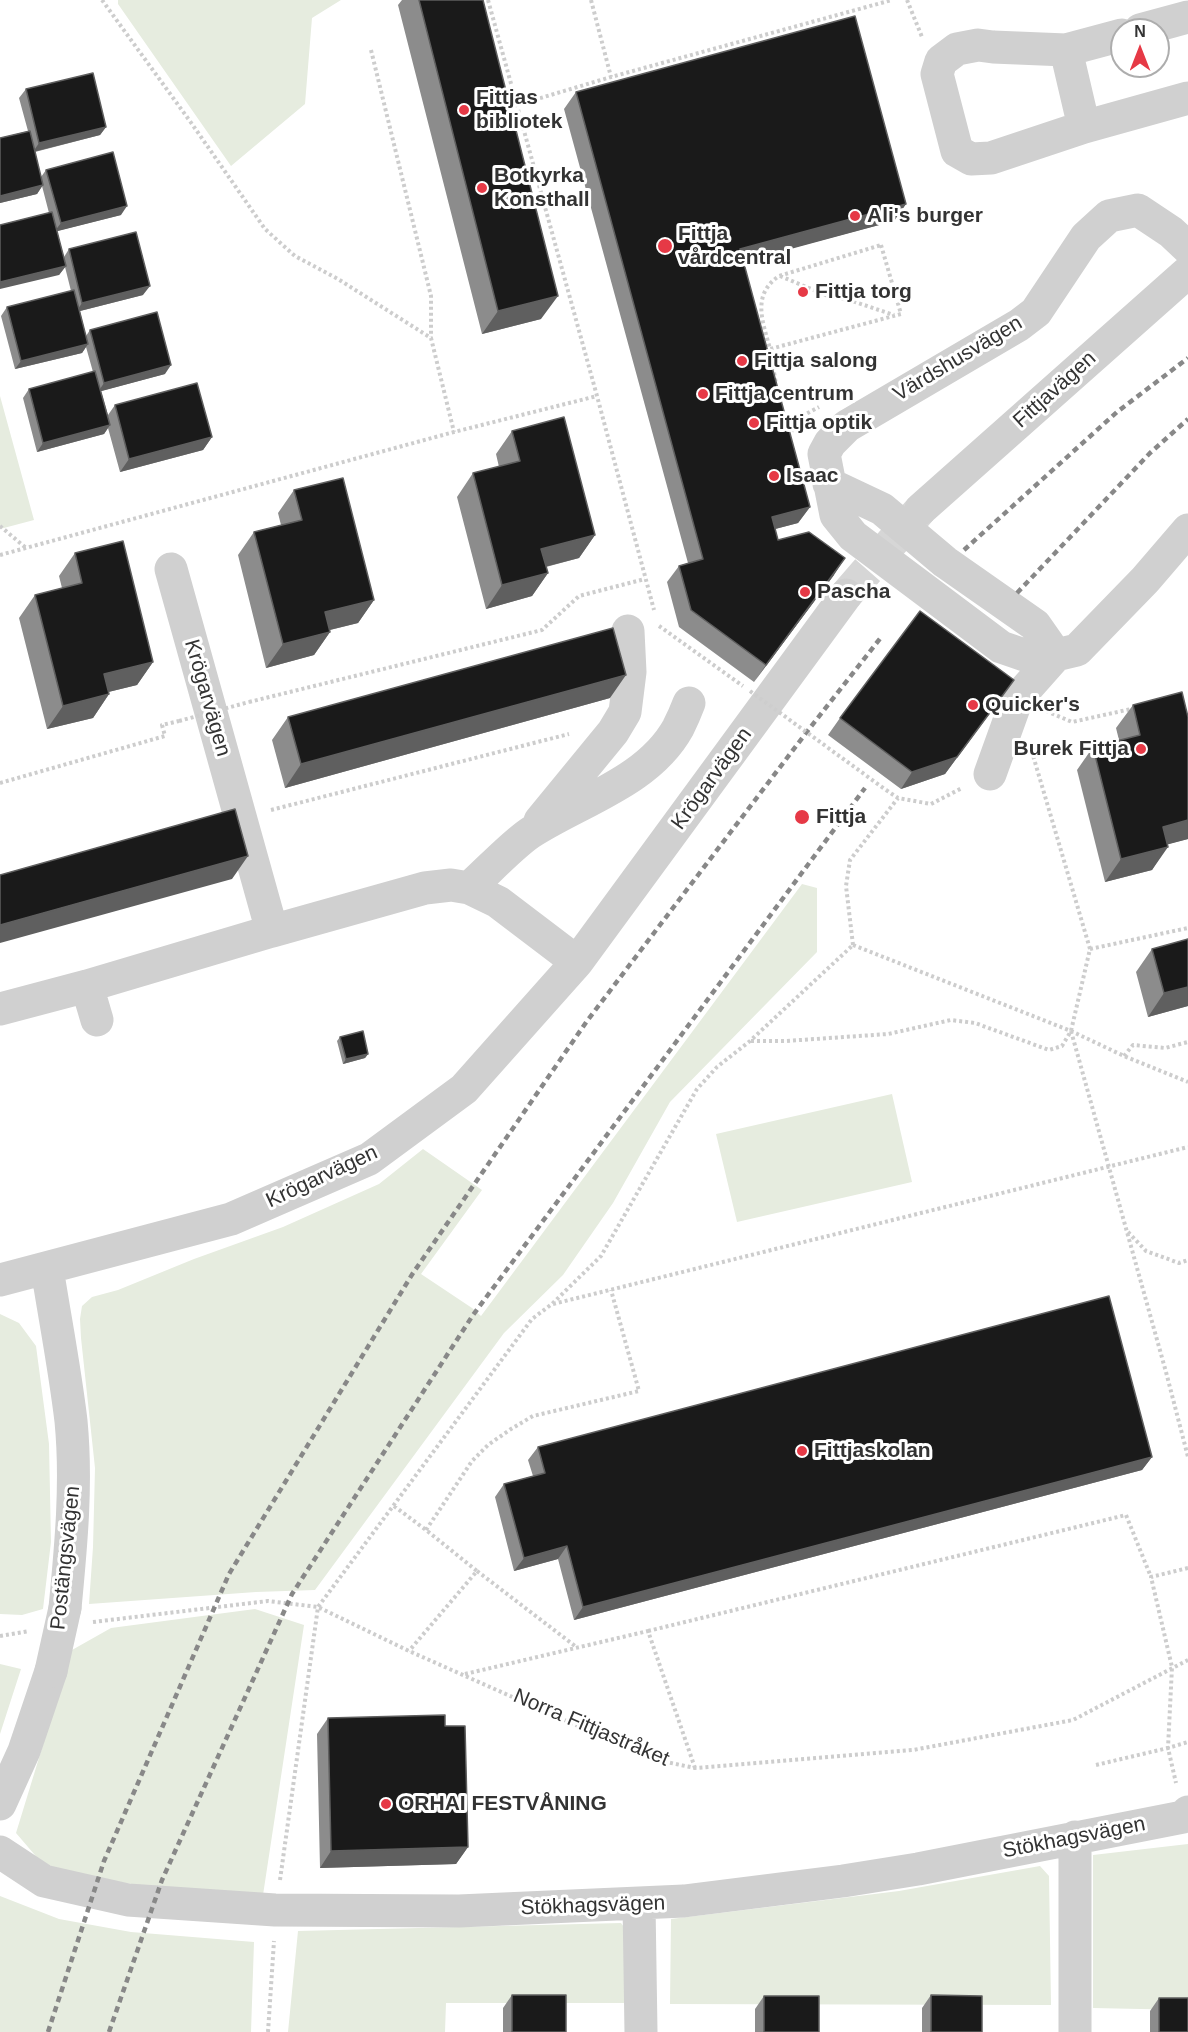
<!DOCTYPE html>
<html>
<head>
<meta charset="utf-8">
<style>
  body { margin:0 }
  #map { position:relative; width:1188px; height:2032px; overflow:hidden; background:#fff; font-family:Helvetica,sans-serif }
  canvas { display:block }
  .north { position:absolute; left:1110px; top:18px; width:60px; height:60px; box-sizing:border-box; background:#fff; border:2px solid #adadad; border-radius:50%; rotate:0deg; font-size:16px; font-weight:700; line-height:24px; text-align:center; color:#333 }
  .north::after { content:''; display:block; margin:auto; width:21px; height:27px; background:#e63946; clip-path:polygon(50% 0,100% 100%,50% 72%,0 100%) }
</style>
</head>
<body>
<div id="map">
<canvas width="1188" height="2032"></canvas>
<div class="north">N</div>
</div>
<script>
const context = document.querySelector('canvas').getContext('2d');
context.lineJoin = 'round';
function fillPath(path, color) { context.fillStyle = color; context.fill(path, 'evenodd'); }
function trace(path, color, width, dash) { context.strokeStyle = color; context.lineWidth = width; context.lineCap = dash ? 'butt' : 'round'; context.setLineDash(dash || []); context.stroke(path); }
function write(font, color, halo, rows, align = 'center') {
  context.font = font + ' Helvetica,sans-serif'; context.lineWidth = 6; context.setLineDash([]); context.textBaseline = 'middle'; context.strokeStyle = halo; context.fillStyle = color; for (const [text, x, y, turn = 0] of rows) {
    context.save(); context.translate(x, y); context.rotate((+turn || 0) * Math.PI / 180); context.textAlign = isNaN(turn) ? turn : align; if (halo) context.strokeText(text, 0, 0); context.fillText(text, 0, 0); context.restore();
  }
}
const green = new Path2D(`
  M118,0H341L312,18L305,104L231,166L118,4Z
  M0,396L34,520L0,529Z
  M802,884L817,888V952L670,1102L613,1203L563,1275L504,1333L315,1590L256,1592L89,1604L93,1547L95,1468L81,1338L80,1319L82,1306L92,1297L118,1290L194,1259L283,1227L379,1184L423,1149L482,1190L421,1274L472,1308L481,1316Z
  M892,1094L912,1182L737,1222L716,1134Z
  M0,1314L19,1323L36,1346L49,1444L51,1542L43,1609L22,1615L0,1614Z
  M255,1609L304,1625L263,1895L199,1894L71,1875L40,1861L16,1833L72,1650L111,1628Z
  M0,1664L21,1669L0,1734Z
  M1188,1844V2010L1093,2008V1855Z
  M1040,1866L1049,1876L1051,2005L670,2004L671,1919L899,1891Z
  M0,1896L59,1919L131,1932L254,1942L251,2032H0Z
  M621,1923L629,1934L630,2003H446L445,2032H288L298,1931Z`);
const minorTunnel = new Path2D(`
  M846,595L921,509`);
const path = new Path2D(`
  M102,0L192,124L265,229L295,256L338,279L431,338L454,432
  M488,0L597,396L654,610
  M591,0L611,77
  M907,0L922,37
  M371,50L431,296V337
  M517,105L611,77L892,0
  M881,245L901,314L770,349C763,322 751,295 779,276Z
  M780,276L828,296L849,300L894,315
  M770,349L776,384
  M788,436L804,415L819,407
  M0,526L26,548
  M0,555L454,432L597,396
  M659,626L743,686
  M249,702L542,630L579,596L645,579
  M1046,711L1072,722L1131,709
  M0,783L165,736L162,725L179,721
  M886,790L898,798L931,804L962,788
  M271,810L569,734
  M853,945L1071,1031L1124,1056L1188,1082
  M853,945L846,886L850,860L898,798
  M1090,949L1188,928
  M1071,1031L1166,1372L1188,1457
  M751,1041H786L888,1034L951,1020L975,1023L1049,1050L1062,1046L1071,1031L1090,949L1032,752
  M1124,1056L1133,1045L1165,1048L1188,1042
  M1128,1232L1146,1251L1179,1263L1188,1260
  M553,1304L1188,1147
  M394,1506L426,1530L477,1571L409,1651
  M426,1530L472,1461L488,1445L511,1429L533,1416L639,1391L611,1290
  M1188,1568L1151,1577L1172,1667L1168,1748L1188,1742
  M477,1571L575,1646
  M93,1622L268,1601L318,1607L409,1651L652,1759L695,1768L913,1750L1073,1720L1188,1660
  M648,1631L1126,1515L1151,1577
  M0,1636L29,1631
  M465,1674L648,1631L695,1768
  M1096,1765L1168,1748L1176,1783
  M280,1880L318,1607L532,1319L552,1304L601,1256L697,1089L717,1067L750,1041L853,945
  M268,2032L274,1941`);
const minor = new Path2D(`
  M1140,30L1188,17
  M1066,50L993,47L978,45L957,49L941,61L937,74L957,151L971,159L991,158L1084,127L1188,98
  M1084,127L1066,50L1122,35
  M1188,248L1171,232L1138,210L1109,216L1086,237L1036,312L1019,325L847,426L830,443L824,454L836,515L853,536L1001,647L1033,658L1056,655L1077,650L1145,580L1188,530
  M829,484L882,509L945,562L1035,625L1056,655
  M921,509L1188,272
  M171,569L272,931L425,888L451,885L469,888
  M990,774L1017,699L1056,655
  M540,821L613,732L625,712L630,672L628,631
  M577,962L498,902L469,888C487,872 511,846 530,833C579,801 648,782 678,728C682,720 686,711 689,703
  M87,986L97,1020
  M0,1009L87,986L272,931
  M47,1268C55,1319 65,1370 71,1421C77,1483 71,1546 65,1608
  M0,1280L231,1219L369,1159L464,1089L577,962L846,595
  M0,1804L24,1751L51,1671
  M0,1852L44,1881L128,1900L275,1910L459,1911L684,1901L843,1881L918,1869L1183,1817L1188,1812
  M639,1904L641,2032
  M1075,2032V1837`);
const rail = new Path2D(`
  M964,550L1117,412L1188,358
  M1017,593L1150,453L1188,419
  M48,2032L104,1861L229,1574L413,1273L587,1021L806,733L882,636
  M109,2032L162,1880L292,1594L473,1315L865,788`);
const pathBridge = new Path2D(`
  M750,691L886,790
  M179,721L249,702`);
const minorBridge = new Path2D(`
  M51,1671L65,1608`);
const wall = new Path2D(`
  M402,0H483L541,319L482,334L398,5Z
  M26,89L106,127L100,135L35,152L41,177L46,170L121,215L57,231L64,257L69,249L143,295L80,311L86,336L90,330L165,374L101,391L108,415L115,405L212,437L203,450L120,472L108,428L104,434L37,452L23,398L29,389L93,372L86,347L82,353L15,369L1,316L7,307L71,291L65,267L59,275L49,213L42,186L37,194L0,203V138L28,131L19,98Z
  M576,92L906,204L894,221L743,261L810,507L798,523L775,529L778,540L834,575L754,682L679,627L667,582L679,566L688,563L564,109Z
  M512,431L595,535L579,558L546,567L548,573L532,596L486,609L457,497L473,473L499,467L496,454Z
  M294,490L374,600L358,623L330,630V632L314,655L266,668L238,555L254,532L281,525L278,513Z
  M75,553L153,662L137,685L108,692L109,694L93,718L47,729L19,618L35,595L62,588L59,576Z
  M1002,697L945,774L901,789L828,735L840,718Z
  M610,698L285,788L272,740L288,717Z
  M1133,705L1188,717V839L1168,844L1152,870L1105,882L1077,770L1093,747L1119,740L1116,728Z
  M1188,939V1006L1148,1017L1136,972L1152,949Z
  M340,1037L368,1054L365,1058L343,1064L337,1041Z
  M538,1447L1152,1457L1142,1470L574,1620L558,1559L514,1571L495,1497L504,1484L533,1476L528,1460Z
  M328,1718L445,1726L468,1847L456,1864L320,1868L317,1734Z
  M512,1995L566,2032H503V2008Z
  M931,1995L982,2032H922V2008Z
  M764,1996L819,2032H755V2009Z
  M1159,1998L1188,2032H1150V2011Z`);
const shadedWall = new Path2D(`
  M106,127L100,135L33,152L39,143Z
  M43,185L37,194L0,203V196Z
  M906,204L894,221L728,266L740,249Z
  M127,206L121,215L54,232L61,223Z
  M66,266L59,275L0,289V282Z
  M150,286L143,295L76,312L82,303Z
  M558,296L541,319L482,334L498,311Z
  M88,344L82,353L15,369L21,361Z
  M171,365L165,374L98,392L104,383Z
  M110,425L104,434L37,452L43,443Z
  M212,437L203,450L120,472L129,459Z
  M810,507L798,523L760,533L772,517Z
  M595,535L579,558L525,572L541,549Z
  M845,558L834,575L754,682L766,665Z
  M548,573L532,596L486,609L502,585Z
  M374,600L358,623L309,635L325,612Z
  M330,632L314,655L266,668L283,644Z
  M153,662L137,685L88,697L104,674Z
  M626,675L610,698L285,788L301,764Z
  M1014,680L945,774L901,789L912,772Z
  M109,694L93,718L47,729L63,706Z
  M1188,820V839L1147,850L1163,827Z
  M1168,847L1152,870L1105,882L1121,859Z
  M248,856L232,879L0,943V925Z
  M1188,987V1006L1148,1017L1164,993Z
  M368,1054L365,1058L343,1064L346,1059Z
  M1152,1457L1142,1470L574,1620L583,1607Z
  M567,1546L558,1559L514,1571L524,1558Z
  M468,1847L456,1864L320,1868L331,1851Z`);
const building = new Path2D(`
  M419,0H483L558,296L498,311Z
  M855,16L906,204L740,249L810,507L772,517L778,540L809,532L845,558L766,665L691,610L679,566L703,559L576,92Z
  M93,73L106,127L39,143L26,89Z
  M30,131L43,185L0,196V138Z
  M113,152L127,206L61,223L46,170Z
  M52,212L66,266L0,282V225Z
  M136,232L150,286L82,303L69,249Z
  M74,290L88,344L21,361L7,307Z
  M157,312L171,365L104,383L90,330Z
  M95,371L110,425L43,443L29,389Z
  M197,383L212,437L129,459L115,405Z
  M564,417L595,535L541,549L548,573L502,585L473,473L520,461L512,431Z
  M343,478L374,600L325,612L330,632L283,644L254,532L302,520L294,490Z
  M123,541L153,662L104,674L109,694L63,706L35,595L82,583L75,553Z
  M920,611L1014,680L957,757L912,772L840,718Z
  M613,628L626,675L301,764L288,717Z
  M1182,692L1188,717V820L1163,827L1168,847L1121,859L1093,747L1140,735L1133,705Z
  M235,809L248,856L0,925V875Z
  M1188,939V987L1164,993L1152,949Z
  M363,1031L368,1054L346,1059L340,1037Z
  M1109,1296L1152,1457L583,1607L567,1546L524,1558L504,1484L545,1473L538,1447Z
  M445,1715V1726H465L468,1847L331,1851L328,1718Z
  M512,1995H566V2032H512Z
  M931,1995L982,1996V2032H931Z
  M764,1996H819V2032H764Z
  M1159,1998H1188V2032H1159Z`);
const markers = [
  [464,110,6,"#e63946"],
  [482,188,6,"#e63946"],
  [855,216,6,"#e63946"],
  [665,246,8,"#e63946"],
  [803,292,6,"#e63946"],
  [742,361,6,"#e63946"],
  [703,394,6,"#e63946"],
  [754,423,6,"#e63946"],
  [774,476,6,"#e63946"],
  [805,592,6,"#e63946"],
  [973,705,6,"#e63946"],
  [1141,749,6,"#e63946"],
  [802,817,8,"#e63946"],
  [802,1451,6,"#e63946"],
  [386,1804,6,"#e63946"]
];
const poiNames = [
  ["Fittjas",476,98],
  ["bibliotek",476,122],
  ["Botkyrka",494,176],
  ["Konsthall",494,200],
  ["Ali's burger",867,216],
  ["Fittja",678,234],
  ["vårdcentral",678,258],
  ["Fittja torg",815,292],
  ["Fittja salong",754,361],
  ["Fittja centrum",715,394],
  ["Fittja optik",766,423],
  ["Isaac",786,476],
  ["Pascha",817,592],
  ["Quicker's",985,705],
  ["Burek Fittja",1129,749,"right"],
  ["Fittja",816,817],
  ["Fittjaskolan",814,1451],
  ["ORHAI FESTVÅNING",398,1804]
];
const streetNames = [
  ["Värdshusvägen",958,359,-31],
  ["Fittjavägen",1055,390,-42],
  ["Krögarvägen",207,698,74],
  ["Krögarvägen",712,779,-54],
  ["Krögarvägen",322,1177,-25],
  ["Postängsvägen",66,1558,-84],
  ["Norra Fittjastråket",591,1728,23],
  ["Stökhagsvägen",1074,1838,-11],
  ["Stökhagsvägen",593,1906,-2]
];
fillPath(green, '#e6ecdf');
trace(minorTunnel, '#d6d6d6', 33, [33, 16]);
trace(path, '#cdcdcd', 4, [3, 3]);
trace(minor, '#d0d0d0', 33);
trace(rail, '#888', 4.5, [6, 4.5]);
trace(pathBridge, '#cdcdcd', 4, [3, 3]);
trace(minorBridge, '#d0d0d0', 33);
fillPath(wall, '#8c8c8c');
fillPath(shadedWall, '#5f5f5f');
fillPath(building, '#1a1a1a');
trace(building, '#5f5f5f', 1.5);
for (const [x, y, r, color] of markers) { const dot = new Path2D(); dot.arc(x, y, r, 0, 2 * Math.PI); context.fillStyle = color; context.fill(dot); trace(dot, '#fff', 2); }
write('bold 21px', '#333', '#fff', poiNames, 'left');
write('21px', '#333', '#fff', streetNames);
</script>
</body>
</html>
